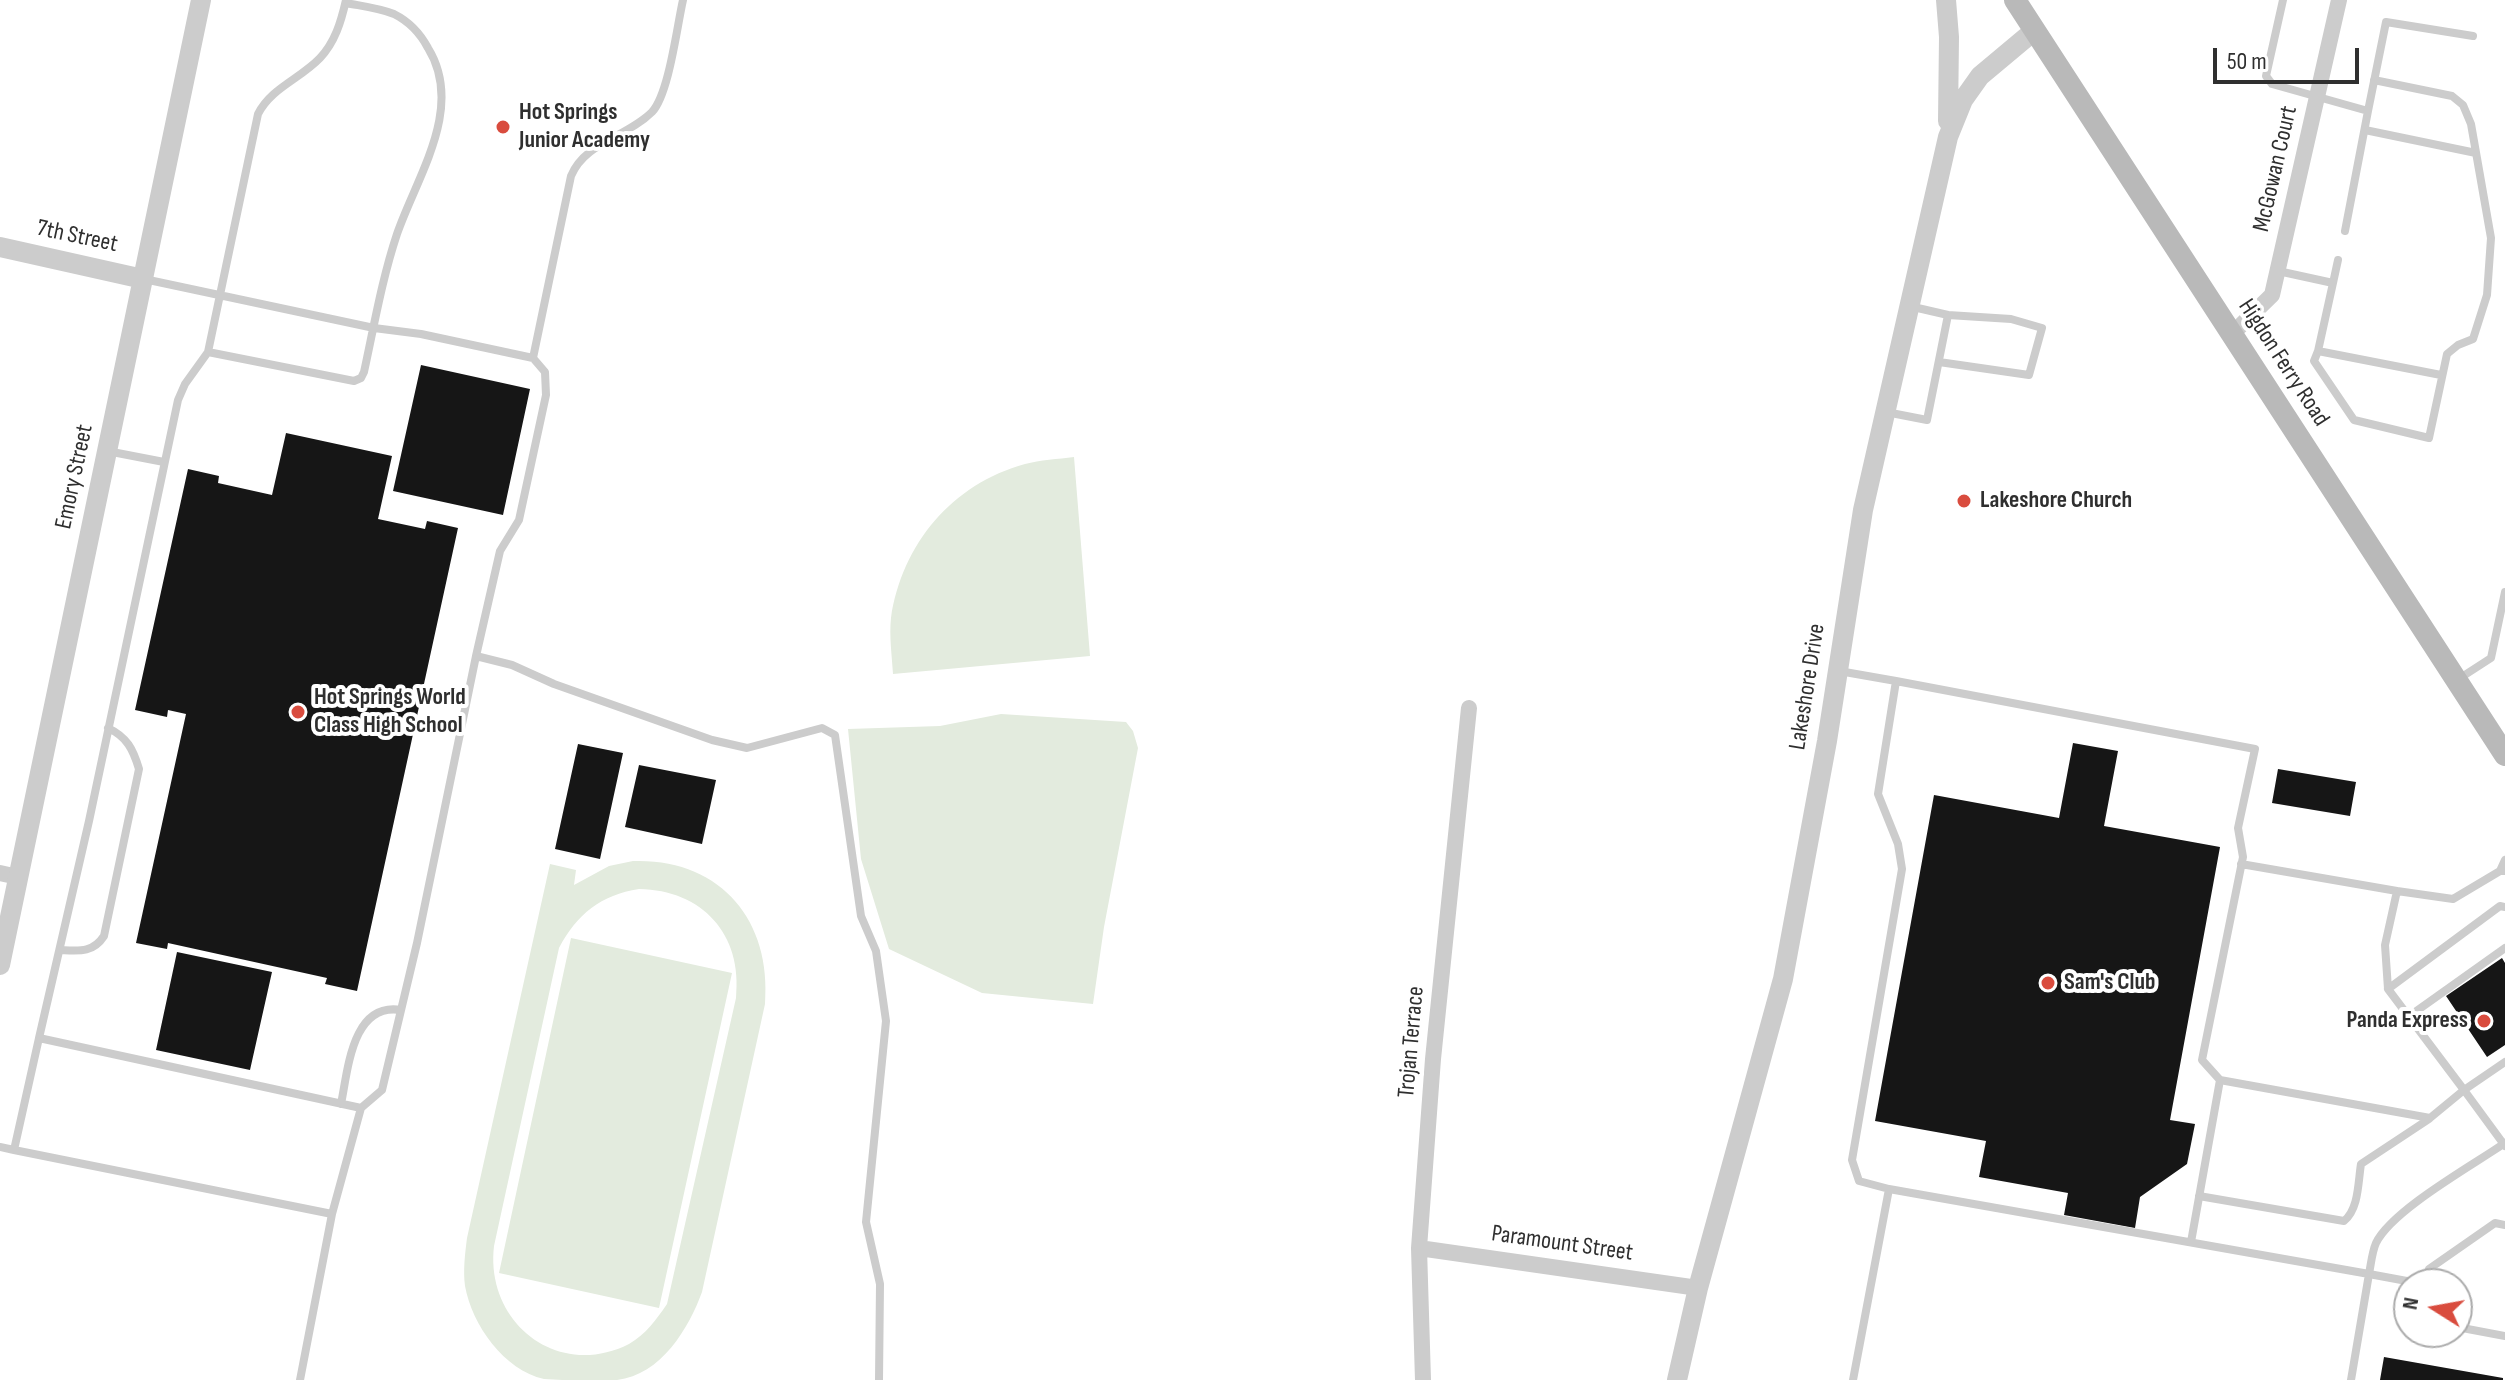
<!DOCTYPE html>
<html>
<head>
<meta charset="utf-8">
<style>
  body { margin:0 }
  #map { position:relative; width:2505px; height:1380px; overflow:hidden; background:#fff; font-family:"Sofia Sans Condensed",sans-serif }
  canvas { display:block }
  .north { position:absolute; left:2393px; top:1268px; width:80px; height:80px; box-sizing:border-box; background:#fff; border:2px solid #acacac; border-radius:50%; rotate:281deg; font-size:22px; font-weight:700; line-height:32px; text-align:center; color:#2f2f2f }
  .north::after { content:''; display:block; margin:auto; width:28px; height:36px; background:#d94c3e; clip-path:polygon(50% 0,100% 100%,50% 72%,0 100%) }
  .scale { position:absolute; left:2213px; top:48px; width:146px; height:36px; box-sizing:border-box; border:4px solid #2f2f2f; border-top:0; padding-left:10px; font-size:24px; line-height:28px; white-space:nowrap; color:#2f2f2f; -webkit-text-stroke:6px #fff; paint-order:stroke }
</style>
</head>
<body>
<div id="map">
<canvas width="2505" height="1380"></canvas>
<div class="north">N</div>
<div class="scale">50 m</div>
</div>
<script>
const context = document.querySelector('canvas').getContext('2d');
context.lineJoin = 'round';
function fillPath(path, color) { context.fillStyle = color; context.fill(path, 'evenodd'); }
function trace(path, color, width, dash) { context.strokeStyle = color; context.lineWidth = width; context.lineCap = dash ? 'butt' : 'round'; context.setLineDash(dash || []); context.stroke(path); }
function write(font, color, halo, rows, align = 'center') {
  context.font = font + ' "Sofia Sans Condensed",sans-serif'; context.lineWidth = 8; context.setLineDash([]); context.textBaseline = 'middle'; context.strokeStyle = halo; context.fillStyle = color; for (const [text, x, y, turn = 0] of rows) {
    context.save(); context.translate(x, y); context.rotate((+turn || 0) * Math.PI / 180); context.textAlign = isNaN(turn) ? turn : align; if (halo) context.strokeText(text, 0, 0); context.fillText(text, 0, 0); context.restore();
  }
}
const green = new Path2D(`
  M1074,457L1090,656L893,674C892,656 889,636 891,618C902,544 952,484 1025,464C1040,460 1058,459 1074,457Z
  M1001,714L1126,722L1133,731L1138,748L1104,927L1093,1004L982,993L889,949L861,859L848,729L940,726Z
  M633,861C719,858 772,919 765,1004L702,1292C689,1328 661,1375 617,1380C606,1380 593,1380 581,1380C569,1380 556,1380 544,1379C504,1370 472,1325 465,1286C463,1270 465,1254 467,1238L550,864L576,870L574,885L609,866ZM639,889C702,890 743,934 736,998L667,1304C656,1320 646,1334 629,1344C558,1380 485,1323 494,1246L559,948C577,914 601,895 639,889Z
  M571,938L732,973L659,1308L499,1273Z`);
const building = new Path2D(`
  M421,365L530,389L503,515L393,491Z
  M286,433L392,456L378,519L425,529L427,521L458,528L357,991L325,984L327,978L168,943L167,949L136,943L186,714L168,710L167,717L135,710L188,469L219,476L218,483L272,495Z
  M2073,743L2118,751L2104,826L2220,847L2170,1120L2195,1124L2187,1164L2140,1197L2135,1228L2064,1215L2068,1193L1979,1177L1986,1141L1875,1121L1934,795L2059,818Z
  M578,744L623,753L600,859L555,849Z
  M639,765L716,780L702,844L625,827Z
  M2278,769L2356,782L2350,816L2272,803Z
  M177,952L272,972L250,1070L156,1050Z
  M2502,958L2505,963V1045L2487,1057L2446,996Z
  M2384,1357L2503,1378V1380H2380Z`);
const service = new Path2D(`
  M2283,0L2266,76L2272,84L2368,111L2345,231
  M2368,111L2386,22L2473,36
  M2365,130L2476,153
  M2278,271L2333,283L2338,260
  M144,279L374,328L421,334L533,358L545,372L546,395L519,520L500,551L476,656L512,665L554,684L712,740L747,748L822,728L835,735L861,916L876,951L886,1021L866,1222L880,1284L879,1380
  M2333,283L2318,351L2441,375
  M2318,351L2314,361L2354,420L2429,438L2447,354L2458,345L2473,339L2487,295L2491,238L2471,124L2463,105L2452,96L2374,80
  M208,352L354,381L361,378L364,372C374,326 382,279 397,234C417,176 465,108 428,48C420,33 410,22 394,14C379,8 361,6 346,3
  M533,358L571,176C585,142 627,137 652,112C669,94 677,26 683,0
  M1939,362L2029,375L2042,328L2011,319L1948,315
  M1886,412L1927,420L1948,315L1909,306
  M107,451L164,462
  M1839,671L1896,681L1878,794L1898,844L1902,869L1852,1160L1859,1181L1889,1189L1853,1380
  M2457,680L2491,658L2505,592
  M1896,681L2255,749L2238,828L2243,857L2202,1060L2220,1080L2430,1118L2464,1090L2388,989L2385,945L2397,891L2453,899L2500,871H2505
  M2241,864L2397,891
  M2500,871L2505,860
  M61,950C79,951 93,953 104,936L139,769C133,749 127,737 108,728
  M2388,989L2500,906L2505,907
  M2408,1017L2505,948
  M39,1038L89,821L178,400L185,384L208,352L258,114C271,88 300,79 320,58C335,42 341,22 346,0
  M341,1104C348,1070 352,1002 401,1010
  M361,1108L382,1090L417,943L476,656
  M2505,1146L2464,1090L2505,1062
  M0,1147L14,1150L39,1038L361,1108L332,1214L300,1380
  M14,1150L332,1214
  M1889,1189L2369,1274L2351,1380
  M2199,1196L2344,1221C2359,1209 2358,1182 2361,1164L2429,1119
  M2191,1242L2220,1080
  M2423,1284L2369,1274C2371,1264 2372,1252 2376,1243C2392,1210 2473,1165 2505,1143
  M2426,1284L2429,1269L2495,1223L2505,1225
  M2457,1327L2505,1336`);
const minor = new Path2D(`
  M2233,333L2272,295L2339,0
  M0,873L18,877
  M1419,1248L1698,1288
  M1423,1380L1419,1248L1433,1059L1469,708`);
const tertiary = new Path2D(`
  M1946,0L1949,37L1948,121
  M0,247L143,279
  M0,965L201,0
  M1677,1380L1698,1288L1783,979L1827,741L1863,510L1948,137L1963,100L1980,76L2035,30`);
const secondary = new Path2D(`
  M2015,0L2505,755`);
const markers = [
  [503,127,8,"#d94c3e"],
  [1964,501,8,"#d94c3e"],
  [298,712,8,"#d94c3e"],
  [2048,983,8,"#d94c3e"],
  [2484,1021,8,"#d94c3e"]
];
const poiNames = [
  ["Hot Springs",519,113],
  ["Junior Academy",519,141],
  ["Lakeshore Church",1980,501],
  ["Hot Springs World",314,698],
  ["Class High School",314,726],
  ["Sam's Club",2064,983],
  ["Panda Express",2468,1021,"right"]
];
const streetNames = [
  ["McGowan Court",2276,169,-77],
  ["7th Street",77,237,12],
  ["Higdon Ferry Road",2283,363,57],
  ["Emory Street",75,477,-78],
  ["Lakeshore Drive",1808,687,-81],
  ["Trojan Terrace",1412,1042,-85],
  ["Paramount Street",1562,1244,8]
];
fillPath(green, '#e3ebde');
fillPath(building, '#161616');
trace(service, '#ccc', 8);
trace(minor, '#ccc', 16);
trace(tertiary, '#ccc', 20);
trace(secondary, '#b9b9b9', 22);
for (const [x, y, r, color] of markers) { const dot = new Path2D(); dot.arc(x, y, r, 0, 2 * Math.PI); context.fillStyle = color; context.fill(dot); trace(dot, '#fff', 3); }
write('bold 24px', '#2f2f2f', '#fff', poiNames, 'left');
write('24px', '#2f2f2f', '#fff', streetNames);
</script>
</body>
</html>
